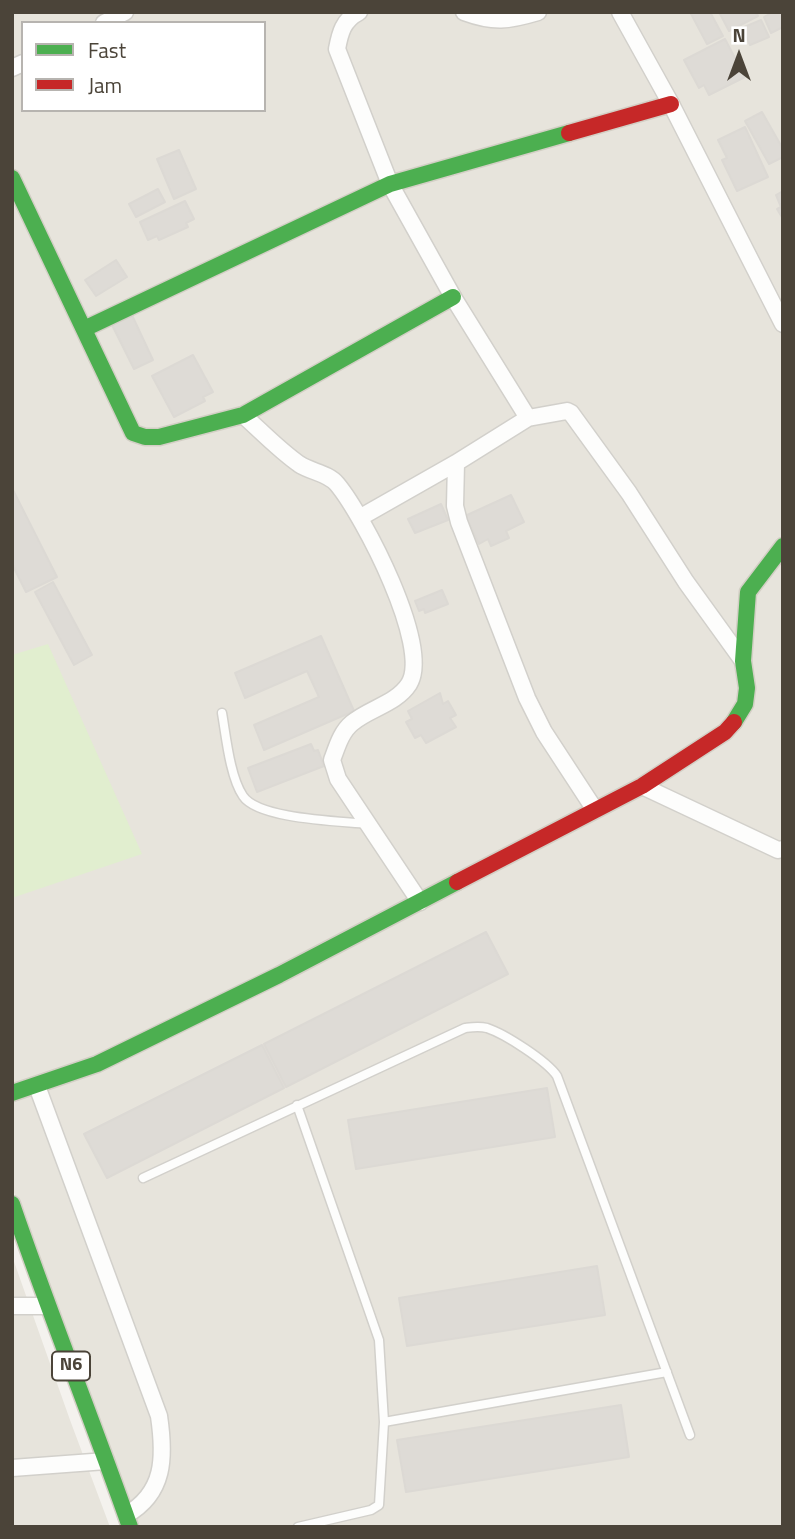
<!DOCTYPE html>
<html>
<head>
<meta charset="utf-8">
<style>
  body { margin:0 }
  #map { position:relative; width:795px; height:1539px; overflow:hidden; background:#f4f2ee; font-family:"Titillium Web",sans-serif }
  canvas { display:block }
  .frame { position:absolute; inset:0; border:14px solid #4b4439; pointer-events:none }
  .legend { position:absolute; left:21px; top:21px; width:245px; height:91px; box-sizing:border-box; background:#fff; border:2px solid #b7b4b0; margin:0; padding:9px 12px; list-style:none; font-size:21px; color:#4b4439 }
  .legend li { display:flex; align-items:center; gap:14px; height:35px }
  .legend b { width:35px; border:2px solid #b7b4b0 }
  .north { position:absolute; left:704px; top:21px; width:70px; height:70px; -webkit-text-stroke:5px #fff; paint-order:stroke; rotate:0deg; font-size:19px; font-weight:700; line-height:28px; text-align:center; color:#4b4439 }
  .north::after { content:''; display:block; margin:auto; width:24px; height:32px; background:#4b4439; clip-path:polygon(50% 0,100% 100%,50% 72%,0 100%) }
</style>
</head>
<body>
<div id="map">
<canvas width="795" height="1539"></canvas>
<div class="frame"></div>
<ul class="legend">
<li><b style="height:9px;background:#4caf50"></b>Fast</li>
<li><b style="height:9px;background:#c62828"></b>Jam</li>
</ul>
<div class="north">N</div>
</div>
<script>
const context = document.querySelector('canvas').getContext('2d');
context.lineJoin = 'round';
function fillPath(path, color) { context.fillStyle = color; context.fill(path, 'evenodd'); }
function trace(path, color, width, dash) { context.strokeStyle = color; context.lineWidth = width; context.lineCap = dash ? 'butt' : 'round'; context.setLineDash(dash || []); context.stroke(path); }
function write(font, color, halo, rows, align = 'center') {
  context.font = font + ' "Titillium Web",sans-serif'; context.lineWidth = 7; context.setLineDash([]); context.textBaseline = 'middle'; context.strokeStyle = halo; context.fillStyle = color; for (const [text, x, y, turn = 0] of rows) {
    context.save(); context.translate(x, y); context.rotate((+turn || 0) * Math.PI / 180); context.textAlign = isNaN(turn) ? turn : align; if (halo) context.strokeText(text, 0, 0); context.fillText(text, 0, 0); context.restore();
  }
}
const residential = new Path2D(`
  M12,12H783V1527H137L12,1187ZM23,23H264V110H23Z
  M12,1256L70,1420L110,1527H12Z`);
const green = new Path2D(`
  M48,644L142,854L12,898V655Z`);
const building = new Path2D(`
  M690,12H710L723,36L707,44Z
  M719,12H756L758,16L729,31Z
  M773,12H783V27L771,33L764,17Z
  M761,20L769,37L750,45L742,28Z
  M725,39L745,77L709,95L704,85L699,88L684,60Z
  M762,112L783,149V157L769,164L745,121Z
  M745,127L768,177L737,191L722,160L727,158L718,140Z
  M179,150L196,189L174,199L157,159Z
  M158,189L165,202L136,217L129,204Z
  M783,191V219L777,209L781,207L776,195Z
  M185,201L194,219L186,223L188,227L159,240L157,236L148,240L140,222Z
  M116,260L127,277L96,296L85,280Z
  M131,313L153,360L134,369L111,323Z
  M193,355L213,392L203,397L205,401L174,417L152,376Z
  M12,488L57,577L26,592L12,564Z
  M511,495L524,522L506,531L509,538L491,546L488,539L479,544L465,516Z
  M441,504L448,520L415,533L408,519Z
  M53,582L92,655L74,665L35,592Z
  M442,590L448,604L425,613L424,609L419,611L415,601Z
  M321,636L354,711L264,750L254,725L319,697L307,671L245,698L235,673Z
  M440,693L443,704L448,701L456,715L450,718L456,727L426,743L421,735L415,738L406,722L412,719L408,711Z
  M311,744L314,751L318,750L324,766L257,792L248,768Z
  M486,932L508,974L286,1087L264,1044Z
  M262,1045L284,1088L107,1178L84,1134Z
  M547,1088L555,1137L356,1169L348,1120Z
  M597,1266L605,1315L407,1346L399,1298Z
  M621,1405L629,1457L406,1492L397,1440Z`);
const lane = new Path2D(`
  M222,713C226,736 230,777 243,796C258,819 339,821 367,824
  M297,1105L379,1340L384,1422L379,1505L371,1510L298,1527
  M143,1178L465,1028C473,1027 479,1026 487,1028C505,1034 547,1061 557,1076L690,1435
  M384,1422L667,1372`);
const street = new Path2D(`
  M359,12C343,20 340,33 337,49L390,184L453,297L528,418
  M464,12C494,23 508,21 538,12
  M620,12L671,104L783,324
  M104,23L125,12
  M12,68L23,63
  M243,415C261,431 279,450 299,464C311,472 328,473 337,484C363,515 432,647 409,684C396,704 370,708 352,723C341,732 337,747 332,760L338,779L420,902
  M456,463L455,506L459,522L527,698L544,732L595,810
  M361,517L456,463L528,418L567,411L571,413L629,493L686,582L743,661
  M642,786L778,850L783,849
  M37,1086L159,1416C165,1457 165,1493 126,1515
  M12,1306H47
  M12,1468L106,1461`);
const fast = new Path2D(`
  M12,178L133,433L145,437H159L243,415L453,297
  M84,329L390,184L569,133
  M734,722L745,704L747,688L743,661L748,592L783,546
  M12,1093L97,1064L279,975L457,882
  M12,1204C49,1312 92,1419 130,1527`);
const jam = new Path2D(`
  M569,133L671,104
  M457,882L642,786L725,732L734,722`);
const shields = [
  [71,1366,38]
];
const shieldNames = [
  ["N6",71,1366]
];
fillPath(residential, '#e7e4dc');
fillPath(green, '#e1eecf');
fillPath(building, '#dedbd6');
trace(building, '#dcd9d4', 2);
trace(lane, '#d2d0cb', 11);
trace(street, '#d2d0cb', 19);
trace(fast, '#d3cfc5', 19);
trace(jam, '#d3cfc5', 19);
trace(lane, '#fdfdfc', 8);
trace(street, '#fdfdfc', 16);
trace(fast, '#4caf50', 16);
trace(jam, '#c62828', 16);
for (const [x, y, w] of shields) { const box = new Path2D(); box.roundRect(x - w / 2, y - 14.5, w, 29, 5); context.fillStyle = '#fff'; context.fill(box); trace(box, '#4b4439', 2); }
write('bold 18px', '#4b4439', null, shieldNames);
</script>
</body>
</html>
